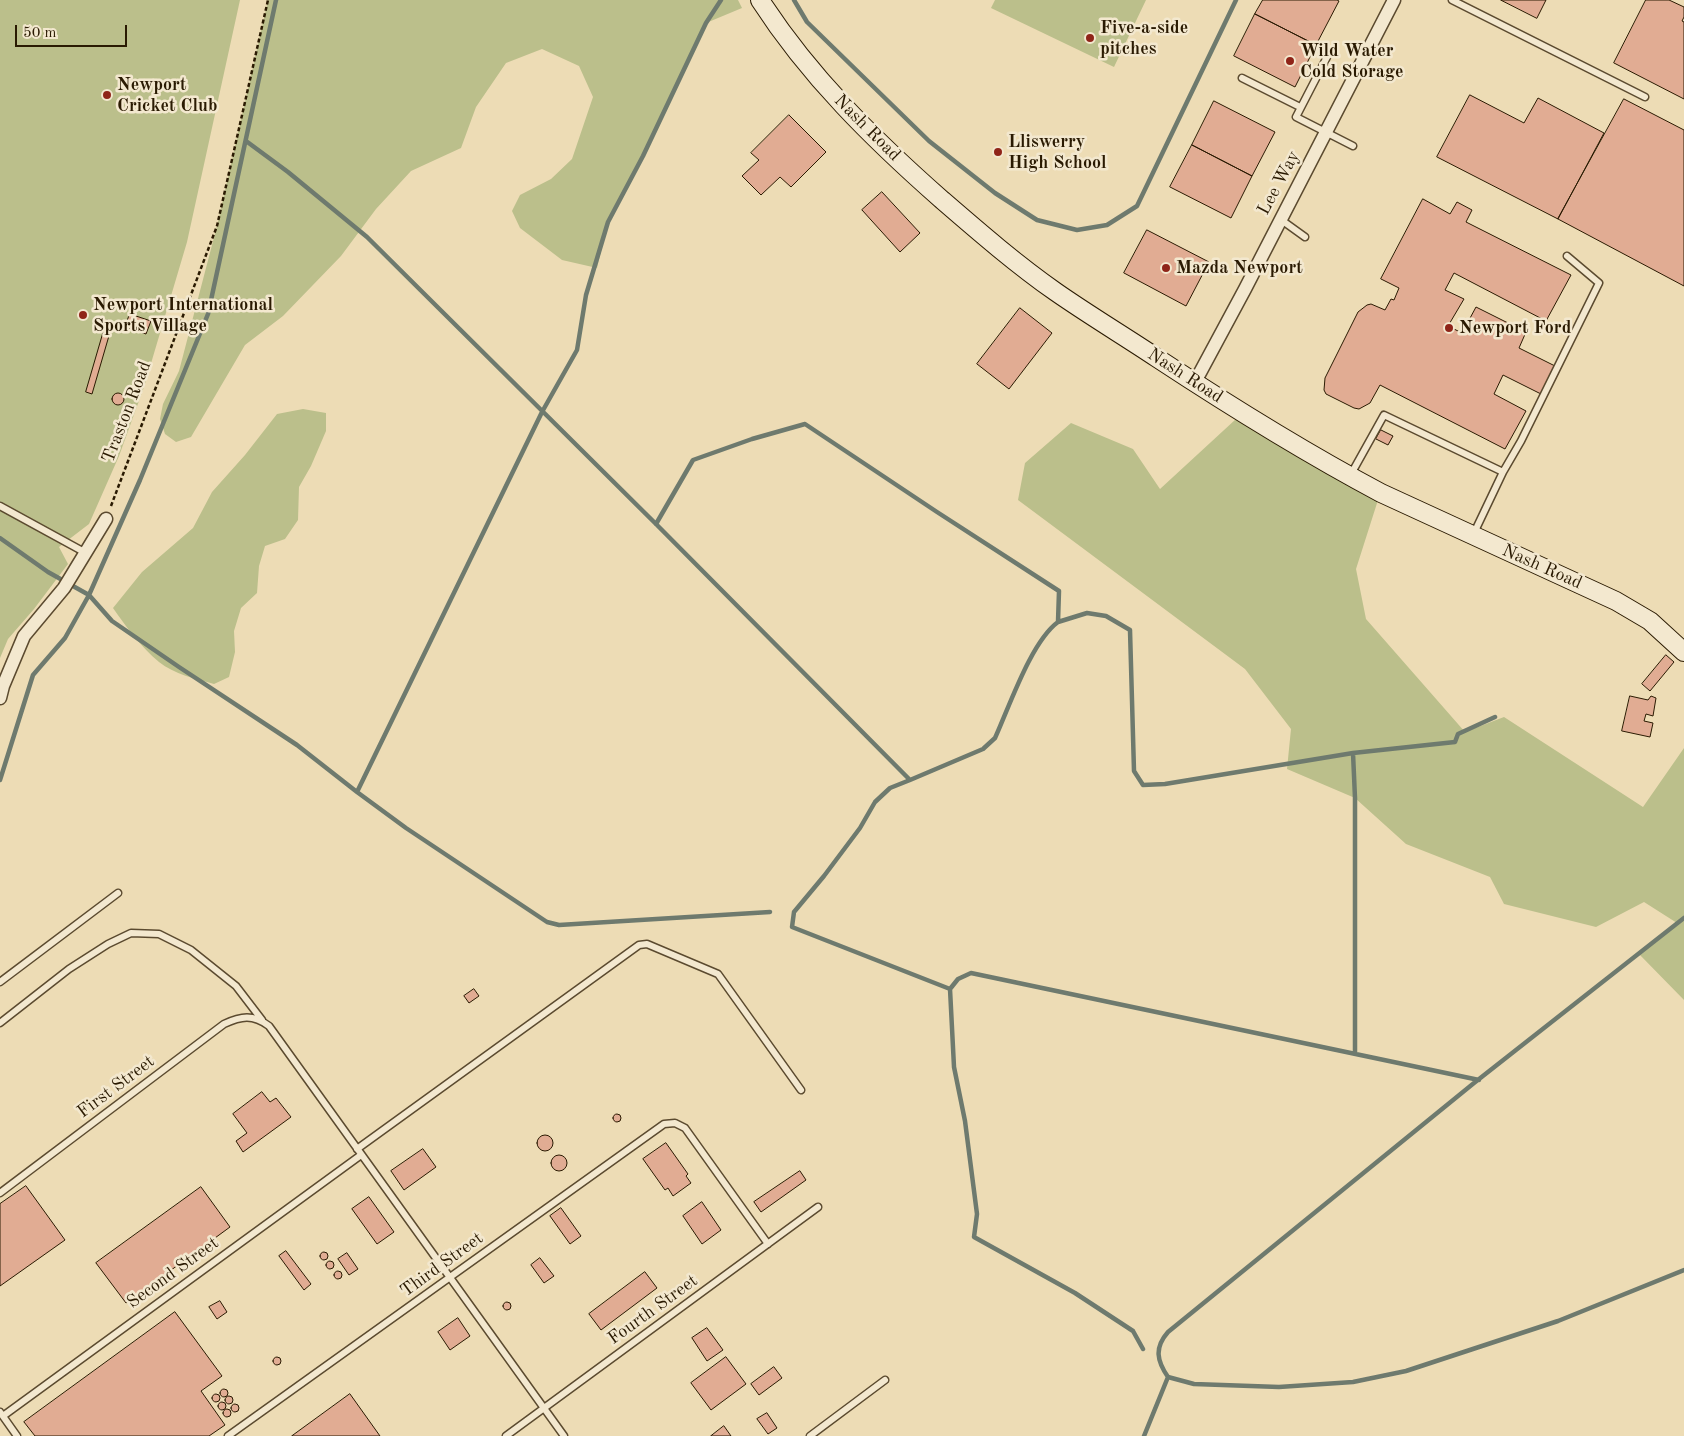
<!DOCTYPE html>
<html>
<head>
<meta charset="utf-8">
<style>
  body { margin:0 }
  #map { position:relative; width:1684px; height:1436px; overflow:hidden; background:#eddcb5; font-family:"Old Standard TT",serif }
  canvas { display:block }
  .scale { position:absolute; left:15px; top:25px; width:112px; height:22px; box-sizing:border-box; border:2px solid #2a1a02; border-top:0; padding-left:6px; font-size:15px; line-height:18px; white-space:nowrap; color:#2a1a02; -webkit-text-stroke:4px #f3e8cf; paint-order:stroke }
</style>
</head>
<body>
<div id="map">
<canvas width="1684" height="1436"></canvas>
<div class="scale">50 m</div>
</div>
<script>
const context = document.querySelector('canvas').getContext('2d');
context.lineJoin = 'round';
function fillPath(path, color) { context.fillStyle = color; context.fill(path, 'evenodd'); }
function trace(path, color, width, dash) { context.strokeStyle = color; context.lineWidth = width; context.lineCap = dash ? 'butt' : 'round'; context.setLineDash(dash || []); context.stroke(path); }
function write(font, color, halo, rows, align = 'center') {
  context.font = font + ' "Old Standard TT",serif'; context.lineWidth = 5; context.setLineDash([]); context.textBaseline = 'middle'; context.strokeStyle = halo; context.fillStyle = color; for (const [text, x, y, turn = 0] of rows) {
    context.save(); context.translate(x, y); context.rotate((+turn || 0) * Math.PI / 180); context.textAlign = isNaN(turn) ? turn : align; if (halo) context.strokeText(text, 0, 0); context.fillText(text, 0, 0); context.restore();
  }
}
const green = new Path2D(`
  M0,0H240L187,242L144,387L119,456L89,524L59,547L68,564L34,609L8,639L0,658Z
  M268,0H738L742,8L706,23L643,156L608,222L597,268L562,260L520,228L512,211L520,195L551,179L572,159L593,97L579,66L542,49L506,63L476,107L461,148L411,171L376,209L341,256L283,316L245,345L191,437L176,442L165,434L160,419L163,404L179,371L217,226Z
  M995,0H1146L1114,67L991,8Z
  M303,409L326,413V431L311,466L299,487L298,520L285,539L265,546L259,566L257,593L241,608L234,631L235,652L229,677L214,684C196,679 174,674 159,662C141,647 127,628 113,608L142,572L193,528L212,492L245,455L277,414Z
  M1236,419L1378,500L1356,569L1366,619L1465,732L1504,717L1643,807L1684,748V1000L1639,954L1677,923L1644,902L1596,927L1504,904L1490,877L1406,844L1355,798L1287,769L1291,729L1245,669L1018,500L1025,463L1071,423L1133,449L1160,489Z`);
const stream = new Path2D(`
  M276,0L208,314L140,480L89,595L112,621L179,667L297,745L357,792
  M721,0L706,23L643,156L608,222L586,295L577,350L542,412L357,792L406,828L547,922L559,925L770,912
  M794,0L807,22L929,141L995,193L1037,220L1077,230L1107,225L1137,206L1236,0
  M246,141L288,172L367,237L656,524L910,780L890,788L875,802L860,828L824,876L794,912L792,927L950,989L958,979L971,973L1479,1080
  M656,524L693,460L752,439L805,424L937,512L1059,591L1058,622C1031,642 1010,705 995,738L983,749L910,780
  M0,538L48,572L89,595L65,638L33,675L0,780
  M1058,622L1087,613L1106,616L1130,630L1134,771L1143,785L1165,784L1353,753L1455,742L1458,734L1495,717
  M1353,753L1355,798V1054
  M1684,918L1474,1083L1168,1332C1154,1348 1157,1361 1168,1377L1194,1384L1279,1387L1353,1382L1406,1371L1558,1321L1684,1270
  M950,989L954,1067L965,1121L977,1214L974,1237L1075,1293L1133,1331L1143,1349
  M1144,1436L1168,1377`);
const building = new Path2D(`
  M1263,0H1337L1339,1L1316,45L1255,14Z
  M1501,0H1546L1537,18Z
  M1646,0H1669L1684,7V17L1682,21L1684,22V99L1614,63Z
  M1255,14L1316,45L1295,87L1234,56Z
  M1470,95L1524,123L1538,98L1604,133L1558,219L1437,157Z
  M1624,99L1684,130V286L1558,219Z
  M1214,101L1275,132L1252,176L1192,145Z
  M789,115L826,152L791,187L780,177L761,195L742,176L759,160L751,153Z
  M1192,145L1252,176L1231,218L1170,187Z
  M882,192L920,233L900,252L862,210Z
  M1423,199L1450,214L1457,202L1472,210L1466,222L1571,275L1546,321L1454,273L1445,290L1464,299L1448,326L1462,333L1476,307L1526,332L1519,348L1555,366L1541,394L1503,375L1494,394L1526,411L1505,449L1380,385L1370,403L1359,409L1354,408L1326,394L1324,390L1325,378L1358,312L1367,305L1371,304L1385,310L1391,299L1394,300L1399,288L1381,279Z
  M1147,230L1209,262L1186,306L1124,273Z
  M1020,308L1052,333L1009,389L977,364Z
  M130,314L151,321L146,334L125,327Z
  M107,320L113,322L92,394L86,392Z
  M112 399a6 6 0 1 1 12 0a6 6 0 1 1-12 0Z
  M1381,430L1393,436L1388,445L1376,439Z
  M1666,655L1674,662L1650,691L1642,684Z
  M1630,696L1648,700L1651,696L1656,698L1653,716L1646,714L1644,721L1653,723L1650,737L1622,731Z
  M474,989L479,996L469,1003L464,996Z
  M262,1092L270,1102L276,1098L291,1117L243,1152L236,1141L247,1133L233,1114Z
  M613 1118a4 4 0 1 1 8 0a4 4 0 1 1-8 0Z
  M537 1143a8 8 0 1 1 16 0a8 8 0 1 1-16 0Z
  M666,1143L688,1174L686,1176L691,1183L673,1196L668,1188L665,1190L643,1159Z
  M423,1149L436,1167L404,1190L391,1171Z
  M551 1163a8 8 0 1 1 16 0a8 8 0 1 1-16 0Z
  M800,1171L806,1180L761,1212L754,1202Z
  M26,1186L65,1240L0,1286V1204Z
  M201,1187L230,1227L126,1303L96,1263Z
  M369,1197L394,1232L377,1244L352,1209Z
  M702,1202L721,1230L702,1244L683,1216Z
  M561,1208L581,1236L570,1244L550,1216Z
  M286,1251L311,1284L304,1290L279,1256Z
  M320 1256a4 4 0 1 1 8 0a4 4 0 1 1-8 0Z
  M347,1253L358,1269L349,1275L338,1259Z
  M540,1258L554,1276L544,1283L531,1265Z
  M326 1265a4 4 0 1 1 8 0a4 4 0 1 1-8 0Z
  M334 1275a4 4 0 1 1 8 0a4 4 0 1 1-8 0Z
  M645,1272L657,1288L601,1330L589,1314Z
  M220,1301L227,1312L217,1319L209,1307Z
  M503 1306a4 4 0 1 1 8 0a4 4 0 1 1-8 0Z
  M175,1312L222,1376L201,1391L225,1425L209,1436H35L24,1422Z
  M458,1318L470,1336L450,1350L438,1332Z
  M707,1328L723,1350L707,1361L692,1338Z
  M273 1361a4 4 0 1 1 8 0a4 4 0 1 1-8 0Z
  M726,1357L746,1384L711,1410L691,1383Z
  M774,1367L782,1378L759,1395L751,1384Z
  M220 1393a4 4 0 1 1 8 0a4 4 0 1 1-8 0Z
  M212 1398a4 4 0 1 1 8 0a4 4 0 1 1-8 0Z
  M350,1394L380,1436H292Z
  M225 1400a4 4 0 1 1 8 0a4 4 0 1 1-8 0Z
  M218 1406a4 4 0 1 1 8 0a4 4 0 1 1-8 0Z
  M231 1408a4 4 0 1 1 8 0a4 4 0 1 1-8 0Z
  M223 1413a4 4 0 1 1 8 0a4 4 0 1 1-8 0Z
  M767,1413L777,1428L768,1434L757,1419Z
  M724,1426L731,1436H711Z`);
const path = new Path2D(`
  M111,506L217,226L268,0`);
const lane = new Path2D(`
  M1452,0L1645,97
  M1327,57L1296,117L1353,146
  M1242,78L1300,107
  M1280,219L1305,237
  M1350,476L1384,415L1503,472
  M0,506L86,553
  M1474,533L1503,472L1521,441L1599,283L1567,256
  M0,982L118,893
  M0,1023L69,969L108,944L131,933L159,934L191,950L236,986L262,1020
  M357,1149L639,945L647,944L718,974L801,1090
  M0,1193L224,1024C241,1016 253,1014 269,1026L564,1436
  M0,1412L17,1436
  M3,1416L361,1155
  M228,1436L664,1124L675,1123L685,1128L768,1244
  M506,1436L818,1207
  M810,1436L885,1380`);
const street = new Path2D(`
  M1195,382L1245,289L1394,0
  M0,698L3,686L24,636L64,588L106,519`);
const secondary = new Path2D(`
  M760,0C809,76 873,139 941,199C978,231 1016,264 1056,292C1089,315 1124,336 1157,358C1230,406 1304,452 1381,493L1616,601L1650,621L1684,652`);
const markers = [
  [1090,38,5,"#8f2418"],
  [1290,61,5,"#8f2418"],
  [107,95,5,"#8f2418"],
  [998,152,5,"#8f2418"],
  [1166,268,5,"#8f2418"],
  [83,315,5,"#8f2418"],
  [1449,328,5,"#8f2418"]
];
const poiNames = [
  ["Five-a-side",1100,28],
  ["pitches",1100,49],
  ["Wild Water",1300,51],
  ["Cold Storage",1300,72],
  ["Newport",117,85],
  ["Cricket Club",117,106],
  ["Lliswerry",1008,142],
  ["High School",1008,163],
  ["Mazda Newport",1176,268],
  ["Newport International",93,305],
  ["Sports Village",93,326],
  ["Newport Ford",1459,328]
];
const streetNames = [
  ["Nash Road",867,128,45],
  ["Lee Way",1279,183,-62],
  ["Nash Road",1185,376,33],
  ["Traston Road",127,412,-69],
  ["Nash Road",1542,567,24],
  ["First Street",116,1087,-37],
  ["Third Street",442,1265,-36],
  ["Second Street",173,1273,-36],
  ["Fourth Street",653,1310,-36]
];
fillPath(green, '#bbbf8b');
trace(stream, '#6e7a6e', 4.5);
fillPath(building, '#e1ac93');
trace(building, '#2a1a02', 1);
trace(lane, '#5b4a2f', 9);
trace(street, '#5b4a2f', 15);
trace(secondary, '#2a1a02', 20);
trace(path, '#2a1a02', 2.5, [4, 2.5]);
trace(lane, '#f3e8cf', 6);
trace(street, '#f3e8cf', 12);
trace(secondary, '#f3e8cf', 18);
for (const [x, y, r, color] of markers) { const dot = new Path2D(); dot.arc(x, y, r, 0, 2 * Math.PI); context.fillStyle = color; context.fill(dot); trace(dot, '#f3e8cf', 2); }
write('bold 18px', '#2a1a02', '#f3e8cf', poiNames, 'left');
write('18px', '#2a1a02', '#f3e8cf', streetNames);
</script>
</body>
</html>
